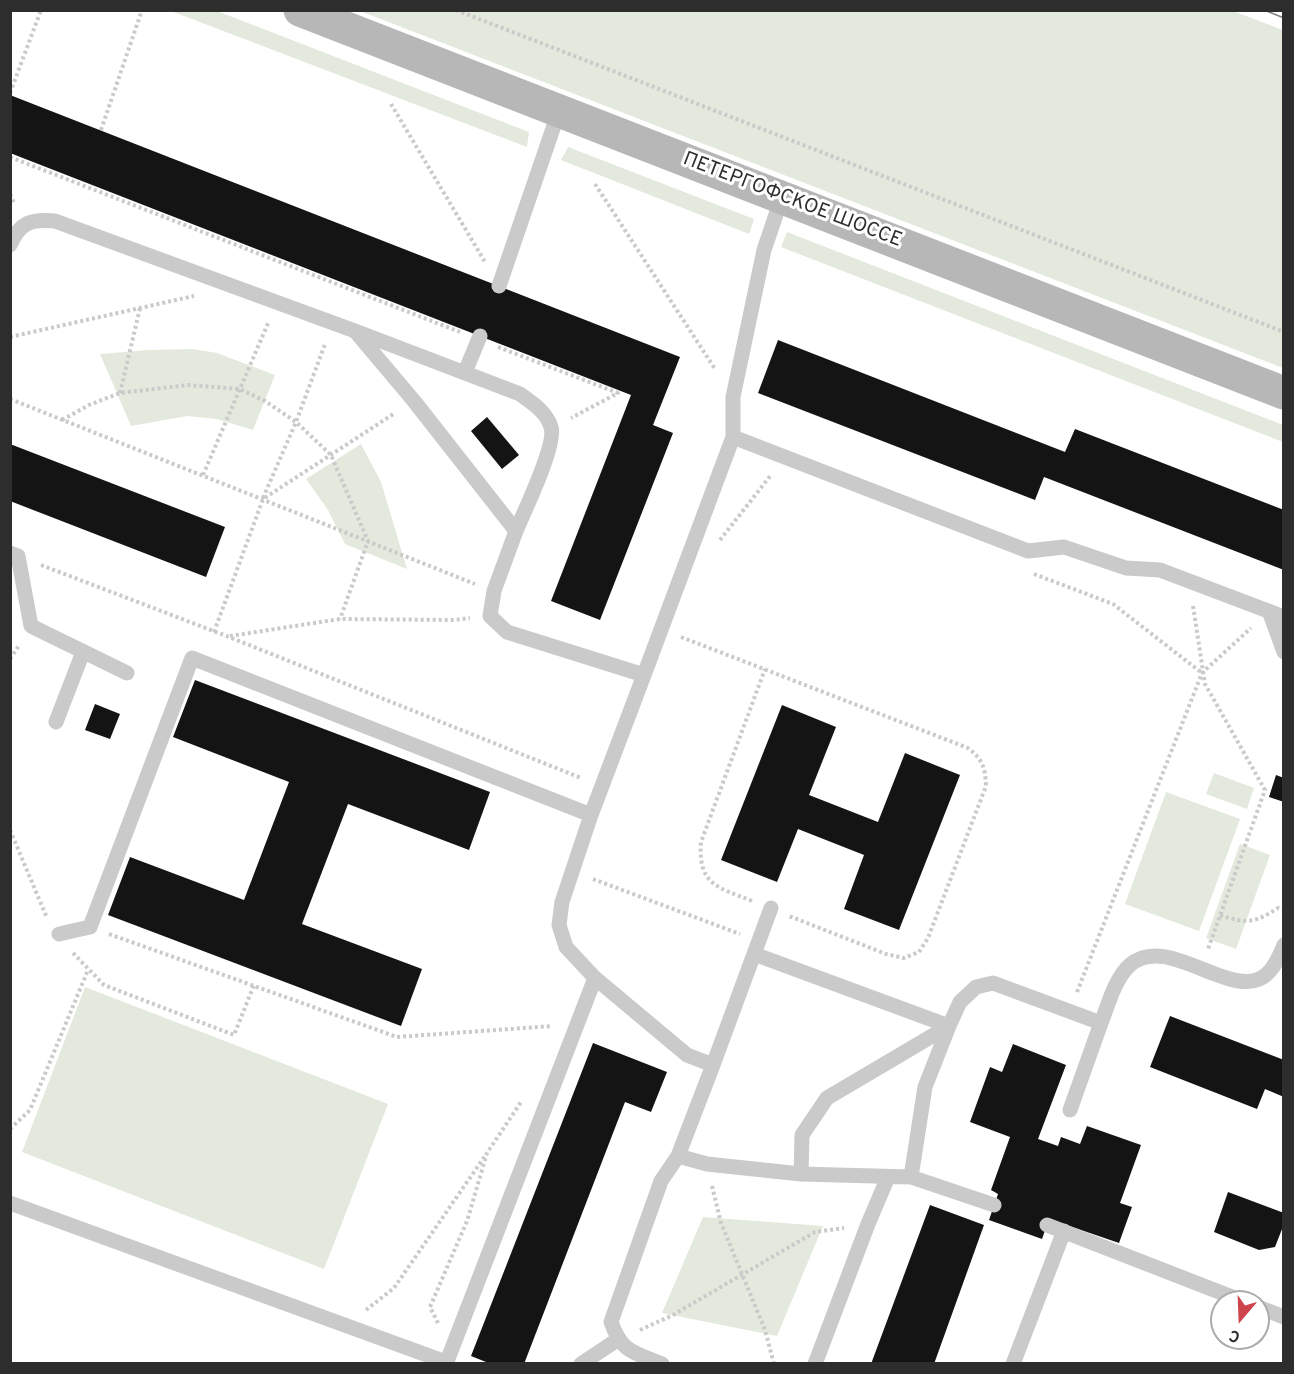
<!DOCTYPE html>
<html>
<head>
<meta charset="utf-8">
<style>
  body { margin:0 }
  #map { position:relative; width:1294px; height:1374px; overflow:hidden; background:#fff; font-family:Overpass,sans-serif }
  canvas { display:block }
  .frame { position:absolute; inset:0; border:12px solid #2d2d2d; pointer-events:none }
  .north { position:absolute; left:1210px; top:1290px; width:60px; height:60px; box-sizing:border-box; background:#fff; border:2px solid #ababab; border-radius:50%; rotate:199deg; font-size:16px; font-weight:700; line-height:24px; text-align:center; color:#2d2d2d }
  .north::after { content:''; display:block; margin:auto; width:21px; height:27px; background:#ce444d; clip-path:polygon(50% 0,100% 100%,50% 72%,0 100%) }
</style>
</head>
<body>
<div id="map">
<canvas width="1294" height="1374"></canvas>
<div class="frame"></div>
<div class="north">С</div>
</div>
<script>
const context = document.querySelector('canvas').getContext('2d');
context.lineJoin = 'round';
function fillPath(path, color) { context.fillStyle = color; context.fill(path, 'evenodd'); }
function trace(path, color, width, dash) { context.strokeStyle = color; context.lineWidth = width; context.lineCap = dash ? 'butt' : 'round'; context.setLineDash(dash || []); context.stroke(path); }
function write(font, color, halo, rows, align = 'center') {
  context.font = font + ' Overpass,sans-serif'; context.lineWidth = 6; context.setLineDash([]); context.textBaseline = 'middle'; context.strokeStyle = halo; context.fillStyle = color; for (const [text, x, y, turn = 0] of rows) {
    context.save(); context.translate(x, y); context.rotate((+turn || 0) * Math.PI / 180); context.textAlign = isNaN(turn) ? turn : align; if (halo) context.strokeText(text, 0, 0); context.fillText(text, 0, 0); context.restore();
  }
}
const green = new Path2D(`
  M171,11H217L529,132L527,147Z
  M360,11H1233L1283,30V368Z
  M568,147L754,219L749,234L561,160Z
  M787,232L1283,425V442L781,247Z
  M193,349L217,353L275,375L253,430L217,419L187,416L131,426L100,354L149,350Z
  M361,444L381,482L407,569L345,544L328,510L306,479Z
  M1214,773L1254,788L1247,809L1206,794Z
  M1166,792L1240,819L1199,931L1125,904Z
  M1240,844L1270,855L1236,949L1206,938Z
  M85,987L388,1104L324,1269L22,1152Z
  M703,1217L823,1226L777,1336L662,1313Z`);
const building = new Path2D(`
  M10,95L680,357L653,425L673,433L600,620L551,601L631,395L10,153Z
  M778,340L1065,452L1075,429L1284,510V570L1044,477L1035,500L758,393Z
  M487,417L519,455L502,469L471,431Z
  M10,444L225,527L206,577L10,501Z
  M195,680L490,792L469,850L348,804L302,924L422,969L401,1026L108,915L130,857L244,900L289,782L173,737Z
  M95,704L120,714L110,739L85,730Z
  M782,705L836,727L809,795L878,822L905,753L960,775L899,930L844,909L864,855L798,829L777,882L721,860Z
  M1276,775L1284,778V802L1269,797Z
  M1170,1016L1284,1060V1097L1265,1089L1257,1109L1150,1067Z
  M593,1043L667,1072L651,1112L625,1102L524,1364H491L471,1356Z
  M1013,1044L1066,1065L1038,1139L1058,1146L1061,1137L1080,1144L1087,1126L1141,1145L1120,1203L1132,1207L1119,1243L1049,1219L1042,1239L989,1220L998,1194L991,1190L1010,1137L970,1122L990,1067L1002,1072Z
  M1228,1192L1284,1213V1224L1275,1247L1259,1250L1214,1232Z
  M930,1205L984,1225L934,1364H871Z`);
const path = new Path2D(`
  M456,10L1284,332
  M10,93L41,10
  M391,104L485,262
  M101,130L142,10
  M10,157L460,332
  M595,184L715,369
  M10,194L15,205
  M10,337L194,296
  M498,347L618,393L571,418
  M120,393L140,308
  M10,399L475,584
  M62,420L89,405L120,393L188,385L240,389L265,401L296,422L331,455L368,541L340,619
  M203,475L269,321
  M263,498L296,422L325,344
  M720,540L771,475
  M41,565L229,637L581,778
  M1034,574L1113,604L1202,673
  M1193,606L1205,684L1265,790L1208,949
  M214,632L263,499L395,413
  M230,636L340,619L455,620L470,618
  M681,637L968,748C983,760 985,767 986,786L928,938L919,952L904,958L886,954L789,916
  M10,659L20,644
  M10,830L47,918
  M593,879L740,934
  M752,901C717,887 698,885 701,842L765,669
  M1220,915C1246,924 1255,923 1278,908L1284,910
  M109,934L397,1037L552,1026
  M73,953L104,985L234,1035L254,985
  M1077,992L1202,673L1251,628
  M10,1129L30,1110L88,970
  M712,1186L721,1223L765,1330L774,1364
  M366,1310L394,1288L485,1156
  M438,1323L430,1307L467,1221L487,1153L521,1102
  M640,1330L673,1315L815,1232L844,1228`);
const lane = new Path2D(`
  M10,245C20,222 31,219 55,221L355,331L520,394C532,403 546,411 551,427C557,444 524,512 516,531L414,401L355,331
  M499,286L559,111
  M465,372L480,336
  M733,437L1028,551L1064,547L1126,568L1160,570L1284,617
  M516,531L494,591L490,616L507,632L644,675L733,437V397L764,250L782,197
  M10,553L18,556L31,626L127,673
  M1269,611L1284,652
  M644,675L591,815L562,902L559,925L566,947L595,978L687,1055L713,1065L678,1156L661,1181L611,1322C622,1353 634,1352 662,1364
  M56,722L83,652
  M59,934L90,927L192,658L591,815
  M754,954L949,1026L925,1087L911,1177
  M713,1065L771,908
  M1070,1110L1101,1023
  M678,1156L707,1164L801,1174L911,1177L994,1205
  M801,1174L802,1135L827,1098L949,1026L960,1002L976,987L993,983L1101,1023C1108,1005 1115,978 1130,965C1168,931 1236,1006 1268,973C1276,965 1280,955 1284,945
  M10,1203L446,1362
  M1047,1225L1245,1302
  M1258,1307L1284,1317
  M446,1364L595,978
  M581,1364L617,1340
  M815,1364L868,1224L888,1177
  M1013,1364L1064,1231`);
const secondary = new Path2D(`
  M300,10L1284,393`);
const tram = new Path2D(`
  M1264,10L1284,18`);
const streetNames = [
  ["ПЕТЕРГОФСКОЕ ШОССЕ",792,201,21]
];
fillPath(green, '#e3e9dc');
fillPath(building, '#141414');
trace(path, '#cacaca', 4, [3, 3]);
trace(lane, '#cacaca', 15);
trace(secondary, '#b7b7b7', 33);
trace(tram, '#828282', 1.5);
write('20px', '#2d2d2d', '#fff', streetNames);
</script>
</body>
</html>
